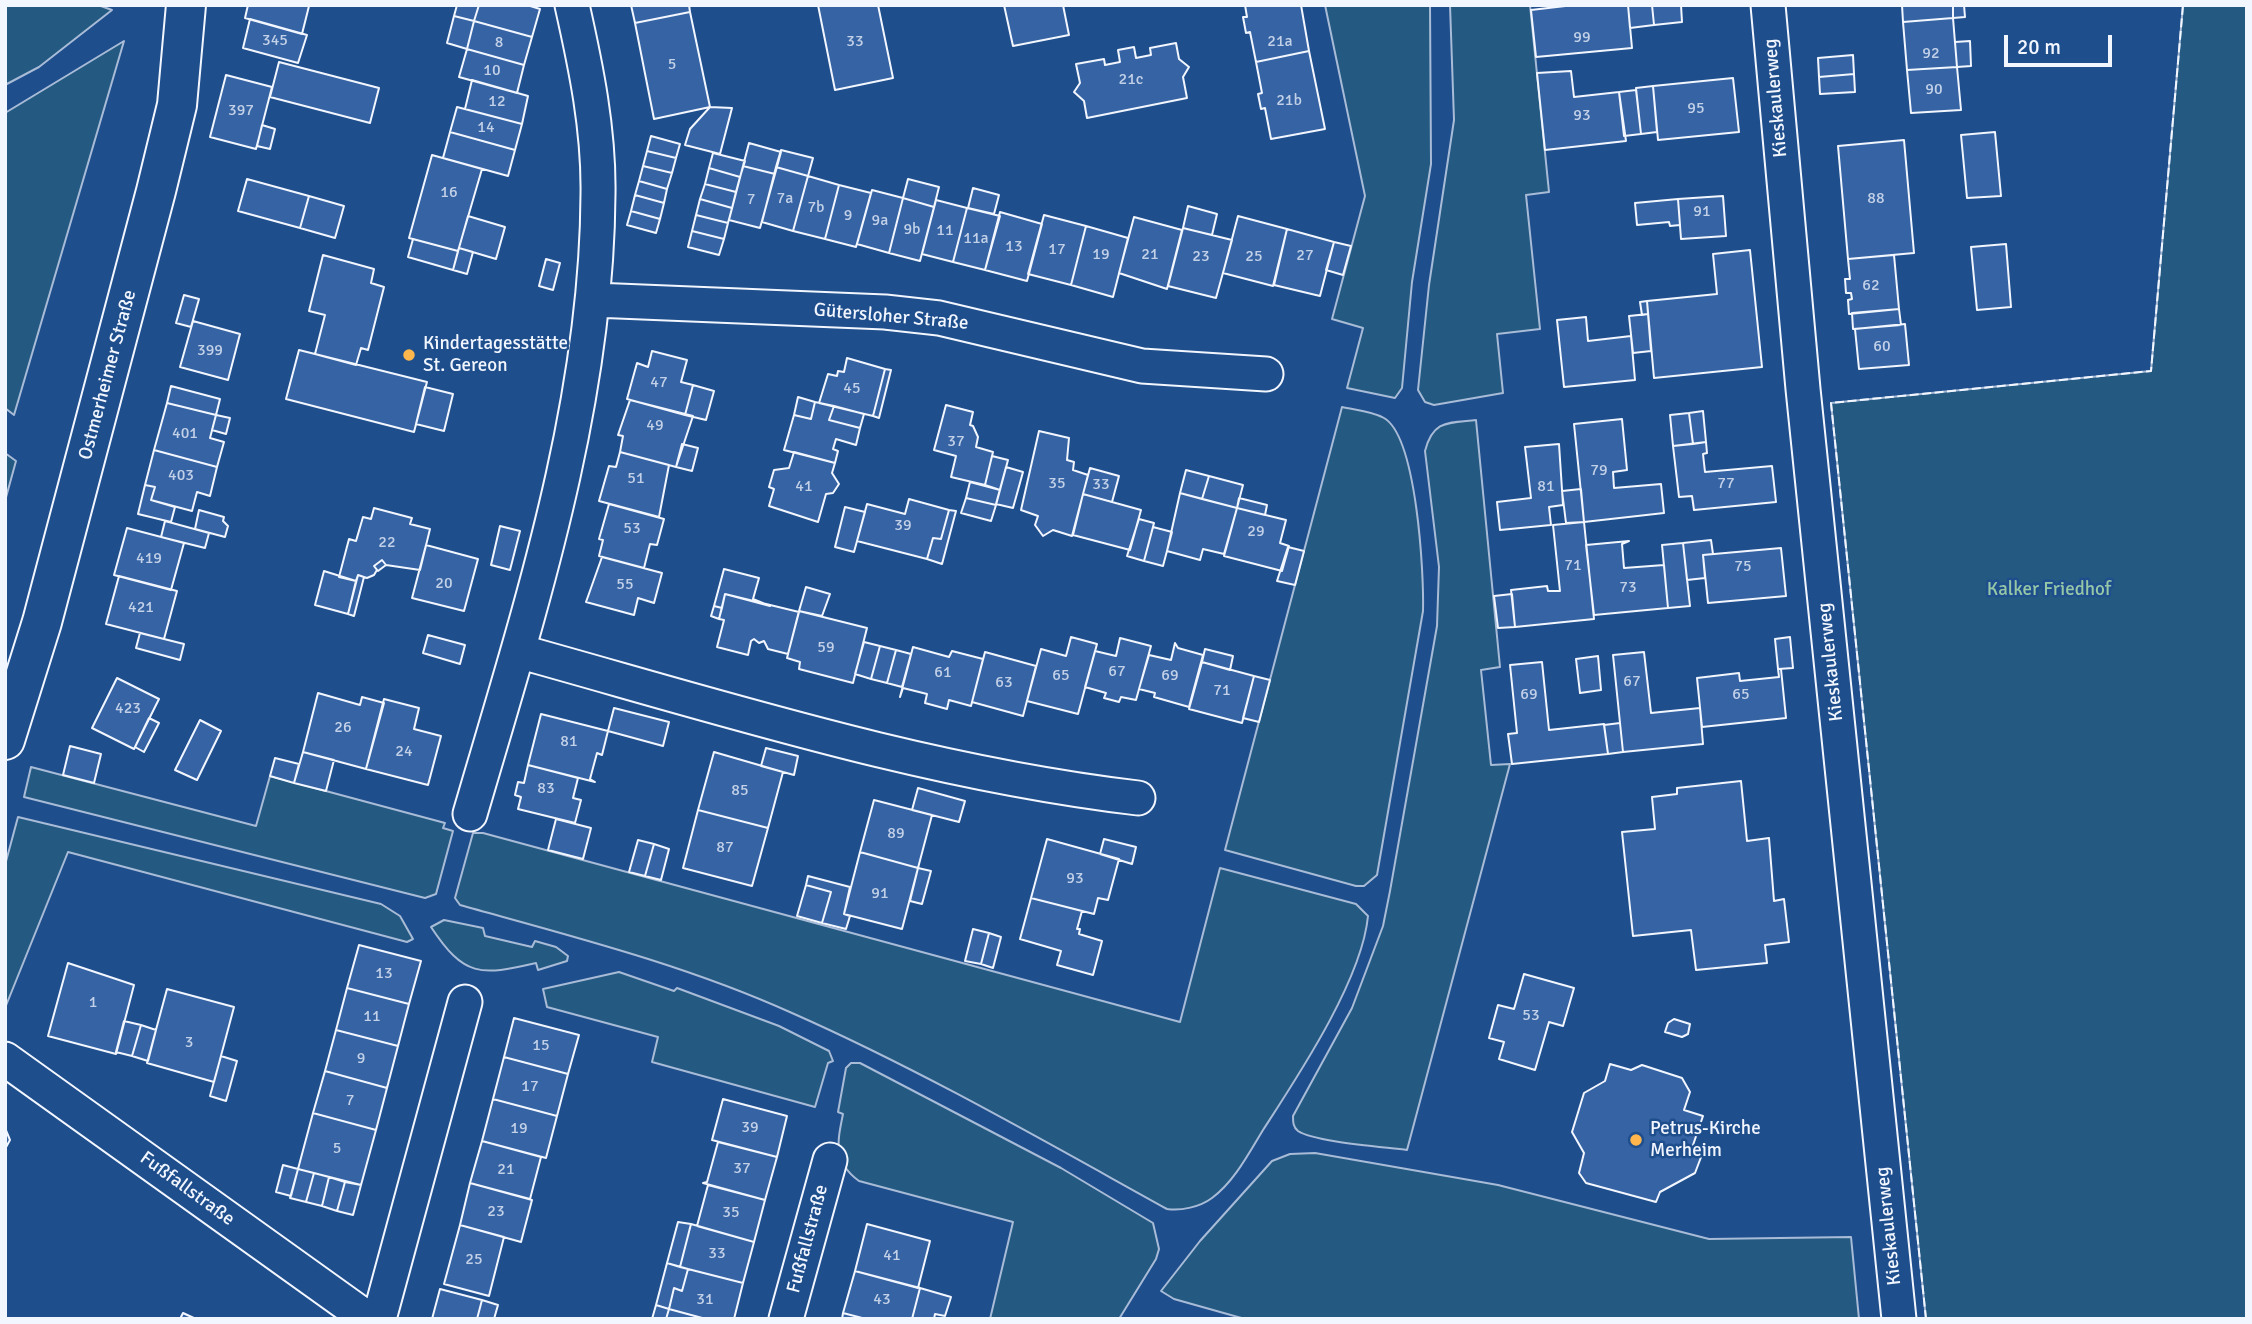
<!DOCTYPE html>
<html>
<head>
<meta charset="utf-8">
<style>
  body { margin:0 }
  #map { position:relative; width:2252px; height:1324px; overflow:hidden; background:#1f4e8c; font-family:Signika,sans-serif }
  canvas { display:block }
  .frame { position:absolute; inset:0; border:7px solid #f2f6ff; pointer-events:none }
  .scale { position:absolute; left:2004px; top:35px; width:108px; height:32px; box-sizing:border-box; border:4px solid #f2f6ff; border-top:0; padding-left:9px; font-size:21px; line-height:24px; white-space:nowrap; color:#f2f6ff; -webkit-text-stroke:5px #1f4e8c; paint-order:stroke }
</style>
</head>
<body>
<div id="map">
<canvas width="2252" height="1324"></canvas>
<div class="frame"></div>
<div class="scale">20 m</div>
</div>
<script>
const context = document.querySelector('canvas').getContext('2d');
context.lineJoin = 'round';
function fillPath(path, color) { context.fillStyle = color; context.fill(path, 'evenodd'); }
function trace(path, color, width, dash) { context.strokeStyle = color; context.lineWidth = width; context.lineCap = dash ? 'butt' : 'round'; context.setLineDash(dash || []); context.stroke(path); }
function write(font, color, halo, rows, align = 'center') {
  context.font = font + ' Signika,sans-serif'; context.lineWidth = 5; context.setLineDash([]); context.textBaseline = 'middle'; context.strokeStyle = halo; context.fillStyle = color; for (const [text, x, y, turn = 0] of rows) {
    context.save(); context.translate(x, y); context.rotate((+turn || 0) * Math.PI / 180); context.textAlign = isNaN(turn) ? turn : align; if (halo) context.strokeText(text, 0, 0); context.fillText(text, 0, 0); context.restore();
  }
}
const green = new Path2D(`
  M5,5H98L112,10L39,67L5,85Z
  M1325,5H1430L1431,164L1412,282L1402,388L1395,398L1347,388L1363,328L1332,319L1365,196Z
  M1450,5H1530L1549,192L1526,195L1540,329L1497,334L1503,393L1434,405L1425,402L1418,390L1429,285L1454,120Z
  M2183,5H2247V1319H1926L1831,403L2151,371Z
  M124,41L14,415L5,408V113Z
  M1342,407C1355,410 1372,411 1384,418C1417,437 1424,574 1423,611L1377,875L1364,886H1356L1225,850Z
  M1476,420L1500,667L1481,670L1491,765L1510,764L1407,1150C1385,1147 1314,1142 1298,1131C1293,1127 1293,1122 1293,1116L1352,1008L1383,926L1390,891L1437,626L1439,567L1425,451C1433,420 1448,423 1476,420Z
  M5,453L16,461L5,501Z
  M31,767L256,826L270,776L445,823L443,828L453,831L436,894L425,898L24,797Z
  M18,817L381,904L400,916L413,939L407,942L68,852L5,1008V865Z
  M473,833H483L1180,1022L1220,868L1356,904L1368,916C1362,980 1298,1076 1263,1130C1249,1153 1234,1182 1212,1198C1200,1207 1181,1211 1167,1209C1044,1141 921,1070 792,1013C686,965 571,936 460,905L455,898Z
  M444,920L483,928L485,936L532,947L535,941L556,947L568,956L567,961L538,970L536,963C480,976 464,977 431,927Z
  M619,972L674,991L677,988L779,1026L829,1051L833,1061L828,1063L815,1107L652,1062L658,1037L547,1007L543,989Z
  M851,1063H860L1061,1168L1153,1223L1159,1249L1156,1259L1119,1319H990L1013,1222L859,1181C833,1162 837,1143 843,1114L838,1112L846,1068Z
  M1315,1153L1498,1185L1709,1239L1851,1237L1859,1319H1245L1174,1299L1161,1291L1200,1241L1272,1161L1290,1154Z`);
const building = new Path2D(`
  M248,5H306L309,6L302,34L245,18Z
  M457,5H479L474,21L454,16Z
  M479,5H527L540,9L532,37L474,21Z
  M631,5H689L690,12L635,23Z
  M818,5H878L893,78L835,90Z
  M1004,5H1063L1069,35L1013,46Z
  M1245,5H1301L1309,51L1256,62L1250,32L1246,33L1243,17H1247Z
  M1574,5H1628L1632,48L1536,57L1531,10Z
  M1628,5H1652L1654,25L1630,28Z
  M1652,5H1681L1682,22L1654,25Z
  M1902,5H1953V18L1903,22Z
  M1953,5H1964L1965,17L1953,18Z
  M690,12L710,107L654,119L635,23Z
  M454,16L474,21L467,49L447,43Z
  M1953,18L1957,67L1907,70L1903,22Z
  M250,19L307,35L298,63L243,48Z
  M474,21L532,37L524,65L467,49Z
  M1970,41L1971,66L1957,67L1955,42Z
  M1176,43L1179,59L1189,67L1183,77L1187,98L1087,118L1084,101L1074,92L1080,83L1076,64L1104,59L1105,65L1120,62L1118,50L1134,47L1136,58L1151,55L1150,48Z
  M467,49L524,65L517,93L459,77Z
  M1309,51L1325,129L1271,139L1265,108L1261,109L1258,94L1262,93L1256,62Z
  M1853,55L1854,74L1819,77L1818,58Z
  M279,62L379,88L370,123L270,97Z
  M1957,67L1961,110L1911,113L1907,70Z
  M1571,71L1574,97L1619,92L1626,141L1545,150L1537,73Z
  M1854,74L1855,92L1820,94L1819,77Z
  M226,75L272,87L256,149L210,137Z
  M1733,78L1739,132L1658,140L1653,86Z
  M472,80L528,96L522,124L465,109Z
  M1653,86L1657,132L1641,134L1636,88Z
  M1636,90L1641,134L1624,136L1619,92Z
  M457,107L522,124L515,150L450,132Z
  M710,107L732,108L720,154L685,145L690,129Z
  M262,125L275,129L270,149L257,146Z
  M450,132L515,150L508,176L443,158Z
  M1995,132L2001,196L1967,198L1961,135Z
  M651,136L680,144L676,158L647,151Z
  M1904,140L1914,253L1848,259L1838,146Z
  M749,143L781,152L775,174L743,166Z
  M781,150L813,158L808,176L776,167Z
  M647,151L676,158L672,173L643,166Z
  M713,153L745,161L740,177L709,168Z
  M432,155L482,169L458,251L409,238Z
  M643,166L672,173L667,189L639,181Z
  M743,166L775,174L760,228L729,220Z
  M776,167L808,176L793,231L762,222Z
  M709,168L740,177L736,192L705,184Z
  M808,176L839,185L825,239L793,231Z
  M247,179L309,196L300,228L238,211Z
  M908,179L939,187L934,207L903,198Z
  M639,181L667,189L664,203L635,195Z
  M705,184L736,192L732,208L700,199Z
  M839,185L871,193L856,247L825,239Z
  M973,188L999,195L994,214L968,208Z
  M872,190L903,198L889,253L857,244Z
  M635,195L664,203L660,219L631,211Z
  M309,196L344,206L335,238L300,228Z
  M1723,196L1726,236L1681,239L1678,199Z
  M903,198L934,207L920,261L889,253Z
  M700,199L732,208L728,223L696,215Z
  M1678,199L1680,225L1670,226L1669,222L1637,225L1635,203Z
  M936,200L967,208L953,262L922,254Z
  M1188,206L1217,214L1212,235L1183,228Z
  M967,208L1000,216L985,270L953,262Z
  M631,211L660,219L656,233L627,225Z
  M1000,212L1042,224L1027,281L985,270Z
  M696,215L728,223L724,239L692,231Z
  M1044,215L1086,226L1071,285L1028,274Z
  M468,216L505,227L496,259L459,248Z
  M1238,216L1287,229L1273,286L1223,273Z
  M1134,217L1182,230L1167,289L1119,273Z
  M1086,226L1128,238L1113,297L1071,285Z
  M1183,228L1232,240L1216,298L1168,286Z
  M1287,229L1334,242L1320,296L1274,285Z
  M692,231L724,239L719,255L688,247Z
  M413,239L458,251L453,270L408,257Z
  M1334,242L1351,246L1343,275L1326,270Z
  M2006,244L2011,307L1977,310L1971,247Z
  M459,248L473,252L467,274L453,270Z
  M1750,250L1762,367L1654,378L1647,301L1717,294L1713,254Z
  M323,255L374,269L371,283L384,287L368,350L361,348L356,365L315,354L325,315L309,311Z
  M1894,255L1899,309L1849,314L1848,300L1852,299L1851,293H1846L1845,279H1850L1848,259Z
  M546,259L560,263L553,290L539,286Z
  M184,295L199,299L191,327L176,323Z
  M1647,301L1648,314L1642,315L1640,302Z
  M1899,309L1901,325L1853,329L1852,313Z
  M1648,314L1651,351L1633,353L1629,316Z
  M1586,317L1588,341L1631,336L1635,380L1564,387L1557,320Z
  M193,321L240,334L228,380L180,367Z
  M1905,324L1909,365L1859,369L1855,329Z
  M299,350L427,382L414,432L286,399Z
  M652,351L687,360L681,382L693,385L685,415L627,399L637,363L648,367Z
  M847,358L885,369L873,416L819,403L828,374L837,376L838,371L844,372Z
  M885,369L891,370L879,418L873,416Z
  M693,385L714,391L706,420L685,415Z
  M171,386L220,399L216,415L167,403Z
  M425,387L453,394L444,431L416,424Z
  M798,397L815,402L811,419L794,415Z
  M630,400L693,416L676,467L620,452L623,436L618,435Z
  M815,402L834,406L829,420L860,428L856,445L836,439L833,449L838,451L835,463L784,450L794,415L811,419Z
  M167,403L216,415L210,438L224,442L217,467L154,450Z
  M946,405L973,412L970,425L973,426L978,437L976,447L993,452L985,485L951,477L956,456L934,450Z
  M834,406L864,414L860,428L829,420Z
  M1703,411L1706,442L1693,444L1689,413Z
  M1689,413L1693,444L1673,446L1670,415Z
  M216,415L230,418L226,434L212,430Z
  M1622,419L1627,470L1613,472L1614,488L1661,484L1664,513L1584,522L1574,424Z
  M1039,431L1069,438L1067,460L1074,462L1073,470L1088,475L1072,536L1053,530L1043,536L1035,525L1038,516L1021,510Z
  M1706,442L1707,453L1703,454L1705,472L1772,466L1776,502L1694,510L1692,496L1679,497L1673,446Z
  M682,444L698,448L692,471L676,467Z
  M1559,444L1563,505L1549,507L1551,525L1500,530L1497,502L1531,498L1525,447Z
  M154,450L217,467L210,496L197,492L192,511L151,500L155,487L145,485Z
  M620,452L669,465L659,517L599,501L609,466L616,467Z
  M794,452L835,463L832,473L839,484L833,493L826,494L818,522L769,506L774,489L769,487L774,470L789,468Z
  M992,456L1008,460L1000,490L985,485Z
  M1006,467L1023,472L1013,508L996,504Z
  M1090,468L1119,476L1112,502L1083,494Z
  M1186,470L1209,476L1202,499L1180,493Z
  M1209,476L1243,485L1237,508L1202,499Z
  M970,482L1000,490L996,505L966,498Z
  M145,485L155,487L151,500L175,507L171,522L138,514Z
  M1581,489L1584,522L1566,523L1562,491Z
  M1180,493L1237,508L1224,554L1203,549L1200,560L1167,551Z
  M1083,494L1141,510L1130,550L1073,535Z
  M966,498L996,505L991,521L961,513Z
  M1239,498L1267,505L1265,515L1237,508Z
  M909,499L949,510L941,539L933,538L927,559L857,541L867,504L905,514Z
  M609,504L664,519L657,545L650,544L644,568L599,556L603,540L599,539Z
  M845,507L865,512L854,552L835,547Z
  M374,508L412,518L410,524L430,529L420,570L386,565L382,560L374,566L377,570L374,575L367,578L358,575L356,581L339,577L349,539L356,541L363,517L371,519Z
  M1237,508L1286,520L1280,543L1289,546L1282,571L1224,556Z
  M199,510L224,517L223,521L228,526L225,537L195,529Z
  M949,510L956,511L942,564L927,559L933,538L941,539Z
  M1139,519L1154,523L1144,561L1127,556Z
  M165,521L209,533L205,548L161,537Z
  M1584,522L1594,619L1515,627L1511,590L1547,586L1548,591H1560L1553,525Z
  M500,526L520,531L510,570L491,565Z
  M1153,527L1172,532L1163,566L1144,561Z
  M127,528L184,543L171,590L114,575Z
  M1711,540L1713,554L1703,555L1705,578L1687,580L1683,543Z
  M1629,541L1622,544L1624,568L1664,565L1668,608L1594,615L1586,545Z
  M1683,543L1690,606L1668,608L1662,545Z
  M426,545L478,559L464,611L412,598Z
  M1288,547L1304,551L1295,585L1277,581Z
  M1781,548L1786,596L1708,603L1703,555Z
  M602,557L662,573L654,603L638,598L634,615L586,602Z
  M382,560L386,565L378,571L374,566Z
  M724,569L759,578L753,599L770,606L725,594L722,608L714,606Z
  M324,571L356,581L348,614L315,605Z
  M358,575L364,577L354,616L348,614Z
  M119,576L177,591L164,639L106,624Z
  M806,587L830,594L822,616L799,611Z
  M725,594L799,612L788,654L768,649L764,641L759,643L754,639L751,641L748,655L717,647L724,620L719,619Z
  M1512,594L1515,627L1498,628L1494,596Z
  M714,606L722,608L719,619L711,616Z
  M799,611L867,628L853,683L799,669L800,662L787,658Z
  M140,633L184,644L180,660L136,648Z
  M428,635L465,645L460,664L423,653Z
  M1071,637L1097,644L1078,714L1027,701L1041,649L1066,656Z
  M1790,637L1793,668L1778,669L1775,639Z
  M1120,638L1151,646L1136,700L1121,697L1119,702L1104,698L1106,693L1085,687L1095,651L1116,656Z
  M864,642L880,646L871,679L855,674Z
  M1175,643L1178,648L1203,655L1189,707L1154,697L1155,693L1139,689L1149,655L1171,660Z
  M880,646L896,650L887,683L871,679Z
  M913,647L949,657L952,651L983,659L971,706L949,700L947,709L925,703L927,694L903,688L900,697Z
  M1205,649L1233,656L1230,670L1202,662Z
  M896,650L911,654L902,687L887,683Z
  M985,652L1036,666L1023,716L972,702Z
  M1644,652L1651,713L1700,708L1703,744L1623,752L1613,655Z
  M1598,656L1601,690L1580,693L1576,659Z
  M1202,662L1254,676L1242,723L1189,709Z
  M1542,662L1549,730L1604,724L1608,754L1512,764L1508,734L1517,733L1510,665Z
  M1778,669H1781L1786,718L1702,727L1697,678L1739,673L1740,681L1779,677Z
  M1254,676L1270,680L1259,722L1243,718Z
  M117,678L159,699L134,749L92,728Z
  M318,693L360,705L362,697L384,703L366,769L303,752Z
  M384,699L419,708L414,729L441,736L428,785L366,769Z
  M614,708L669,722L663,746L608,731Z
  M541,714L608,731L602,755L597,753L590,779L595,782L528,765Z
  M149,718L159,723L144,752L135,747Z
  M200,720L221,731L197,780L175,770Z
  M1620,723L1623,752L1608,754L1604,725Z
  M70,746L101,754L94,783L63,775Z
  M766,748L798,756L794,775L761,766Z
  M303,752L334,760L326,791L294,783Z
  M714,752L783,772L768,828L698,810Z
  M275,758L299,764L294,783L270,776Z
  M528,765L578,778L573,798L581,800L575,823L518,809L521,797L515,795L518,782L524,783Z
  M1741,781L1747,841L1769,838L1774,901L1784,899L1789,942L1765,945L1767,963L1696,970L1691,930L1633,936L1622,832L1655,829L1652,797L1677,794V788Z
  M918,788L965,801L959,822L912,810Z
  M874,800L932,815L918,868L860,852Z
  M698,810L768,828L752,886L683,868Z
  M556,819L591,828L583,859L548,850Z
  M1047,839L1119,859L1108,900L1098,898L1094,914L1031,898Z
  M1104,839L1136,847L1132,864L1100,854Z
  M638,840L654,844L645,876L629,872Z
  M654,844L669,849L661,880L645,876Z
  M860,852L918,868L902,929L844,914Z
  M918,868L931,871L922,904L910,901Z
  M808,876L850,887L844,914L850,916L846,929L822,923L831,892L806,885Z
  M806,885L831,892L822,923L797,916Z
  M1031,898L1082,911L1077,929H1080L1079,934L1102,941L1093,975L1057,965L1061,951L1020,939Z
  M973,929L989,933L981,964L965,961Z
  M989,933L1001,937L993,968L981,964Z
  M359,945L421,961L409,1004L347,988Z
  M68,963L134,985L116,1054L48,1036Z
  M1524,974L1574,988L1563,1026L1549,1022L1535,1070L1499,1059L1504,1042L1489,1038L1498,1005L1514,1009Z
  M347,988L409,1004L398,1046L336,1030Z
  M167,989L234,1007L214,1082L147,1063Z
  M514,1018L579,1035L568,1074L504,1057Z
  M1674,1019L1690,1024L1688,1034L1682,1037L1665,1032L1668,1023Z
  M124,1021L141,1025L132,1056L116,1052Z
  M141,1025L156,1030L148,1061L132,1056Z
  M336,1030L398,1046L387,1088L325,1071Z
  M221,1056L237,1061L226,1101L210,1096Z
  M504,1057L568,1074L557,1116L493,1099Z
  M1610,1064L1631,1070L1642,1065L1682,1078L1690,1092L1684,1110L1703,1116L1692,1148L1703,1152L1695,1173L1660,1192L1656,1202L1586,1183L1579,1173L1584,1153L1572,1132L1584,1093L1605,1081Z
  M325,1071L387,1088L376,1130L313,1113Z
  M493,1099L557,1116L546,1158L482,1141Z
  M723,1099L787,1116L777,1157L712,1140Z
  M313,1113L376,1130L361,1185L298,1169Z
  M5,1128L10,1140L5,1149Z
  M482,1141L541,1157L530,1199L470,1183Z
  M718,1142L777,1157L765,1200L703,1183L707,1182Z
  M283,1165L298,1169L291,1196L276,1192Z
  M298,1169L314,1173L306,1202L290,1198Z
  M314,1173L329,1177L322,1206L306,1202Z
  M329,1177L345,1182L337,1211L322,1206Z
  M345,1182L361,1185L353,1215L337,1211Z
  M470,1183L532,1200L521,1242L460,1225Z
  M708,1185L765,1200L754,1242L697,1226Z
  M678,1222L691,1224L680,1267L667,1263Z
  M691,1224L754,1242L743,1283L680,1267Z
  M867,1224L930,1241L918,1288L855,1271Z
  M460,1225L504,1237L489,1296L444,1284Z
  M667,1263L688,1269L682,1291L674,1288L669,1309L656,1305Z
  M688,1269L743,1283L734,1319H706L669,1309L674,1288L682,1291Z
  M855,1271L920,1288L912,1319H866L843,1313Z
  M920,1288L951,1297L945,1316L935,1314L934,1319H912Z
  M440,1289L482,1300L477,1319H432Z
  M482,1300L498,1305L494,1319H477Z
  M656,1305L669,1309L666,1319H652Z
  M669,1309L706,1319H666Z
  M183,1313L196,1319H202H180Z
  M843,1313L866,1319H842Z`);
const minor = new Path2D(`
  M1768,5L1803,389L1899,1319
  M594,300L885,312L939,318L1142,366L1266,374
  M518,651C723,708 926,773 1138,798
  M470,814C529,612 597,406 598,194C599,130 586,67 572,5
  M5,1059L368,1319
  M379,1319L465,1002
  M786,1319L830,1160`);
const tertiary = new Path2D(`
  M5,740L42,622L156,191L177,105L186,5`);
const fence = new Path2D(`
  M1926,1319L1831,403L2151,371L2183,5`);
const markers = [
  [409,355,7,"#ffb74d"],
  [1636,1140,7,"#ffb74d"]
];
const numberNames = [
  ["99",1582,38],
  ["345",275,41],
  ["33",855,42],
  ["21a",1280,42],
  ["8",499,43],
  ["92",1931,54],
  ["5",672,65],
  ["10",492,71],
  ["21c",1131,80],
  ["90",1934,90],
  ["21b",1289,101],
  ["12",497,102],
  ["95",1696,109],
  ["397",241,111],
  ["93",1582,116],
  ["14",486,128],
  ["16",449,193],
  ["7a",785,199],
  ["88",1876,199],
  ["7",751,200],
  ["7b",816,208],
  ["91",1702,212],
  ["9",848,216],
  ["9a",880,221],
  ["9b",912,230],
  ["11",945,231],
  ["11a",976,239],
  ["13",1014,247],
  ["17",1057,250],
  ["19",1101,255],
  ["21",1150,255],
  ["27",1305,256],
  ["23",1201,257],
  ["25",1254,257],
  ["62",1871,286],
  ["60",1882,347],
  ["399",210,351],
  ["47",659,383],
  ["45",852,389],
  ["49",655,426],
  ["401",185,434],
  ["37",956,442],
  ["79",1599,471],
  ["403",181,476],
  ["51",636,479],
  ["35",1057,484],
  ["77",1726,484],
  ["33",1101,485],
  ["41",804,487],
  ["81",1546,487],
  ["39",903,526],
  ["53",632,529],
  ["29",1256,532],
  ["22",387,543],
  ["419",149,559],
  ["71",1573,566],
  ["75",1743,567],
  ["20",444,584],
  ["55",625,585],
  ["73",1628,588],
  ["421",141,608],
  ["59",826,648],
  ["67",1117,672],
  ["61",943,673],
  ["65",1061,676],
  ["69",1170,676],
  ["67",1632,682],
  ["63",1004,683],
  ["71",1222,691],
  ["69",1529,695],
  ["65",1741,695],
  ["423",128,709],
  ["26",343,728],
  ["81",569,742],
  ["24",404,752],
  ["83",546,789],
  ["85",740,791],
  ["89",896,834],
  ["87",725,848],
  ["93",1075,879],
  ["91",880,894],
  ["13",384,974],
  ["1",93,1003],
  ["53",1531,1016],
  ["11",372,1017],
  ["3",189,1043],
  ["15",541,1046],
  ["9",361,1059],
  ["17",530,1087],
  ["7",350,1101],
  ["39",750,1128],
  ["19",519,1129],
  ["5",337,1149],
  ["37",742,1169],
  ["21",506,1170],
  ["23",496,1212],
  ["35",731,1213],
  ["33",717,1254],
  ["41",892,1256],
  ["25",474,1260],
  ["31",705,1300],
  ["43",882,1300]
];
const streetNames = [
  ["Kieskaulerweg",1776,98,-95],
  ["Gütersloher Straße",891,317,5],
  ["Ostmerheimer Straße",108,375,-75],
  ["Kieskaulerweg",1831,662,-96],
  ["Fußfallstraße",187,1189,36],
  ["Kieskaulerweg",1889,1226,-96],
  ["Fußfallstraße",808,1239,-75]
];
const poiNames = [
  ["Kindertagesstätte",423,344],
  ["St. Gereon",423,366],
  ["Petrus-Kirche",1650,1129],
  ["Merheim",1650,1151]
];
const parkNames = [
  ["Kalker Friedhof",2049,590]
];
fillPath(green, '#245a82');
trace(green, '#a8bbd7', 2);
fillPath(building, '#3563a3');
trace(building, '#f2f6ff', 2);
trace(minor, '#f2f6ff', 37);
trace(tertiary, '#f2f6ff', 42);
trace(minor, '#1f4e8c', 33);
trace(tertiary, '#1f4e8c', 38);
trace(fence, '#f2f6ff', 2, [9, 3.5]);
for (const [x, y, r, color] of markers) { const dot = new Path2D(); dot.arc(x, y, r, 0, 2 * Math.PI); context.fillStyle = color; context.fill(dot); trace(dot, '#1f4e8c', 2.5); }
write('16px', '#c3d1e8', null, numberNames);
write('19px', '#f2f6ff', '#1f4e8c', streetNames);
write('19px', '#f2f6ff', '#1f4e8c', poiNames, 'left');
write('19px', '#97c8a6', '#1f4e8c', parkNames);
</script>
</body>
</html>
